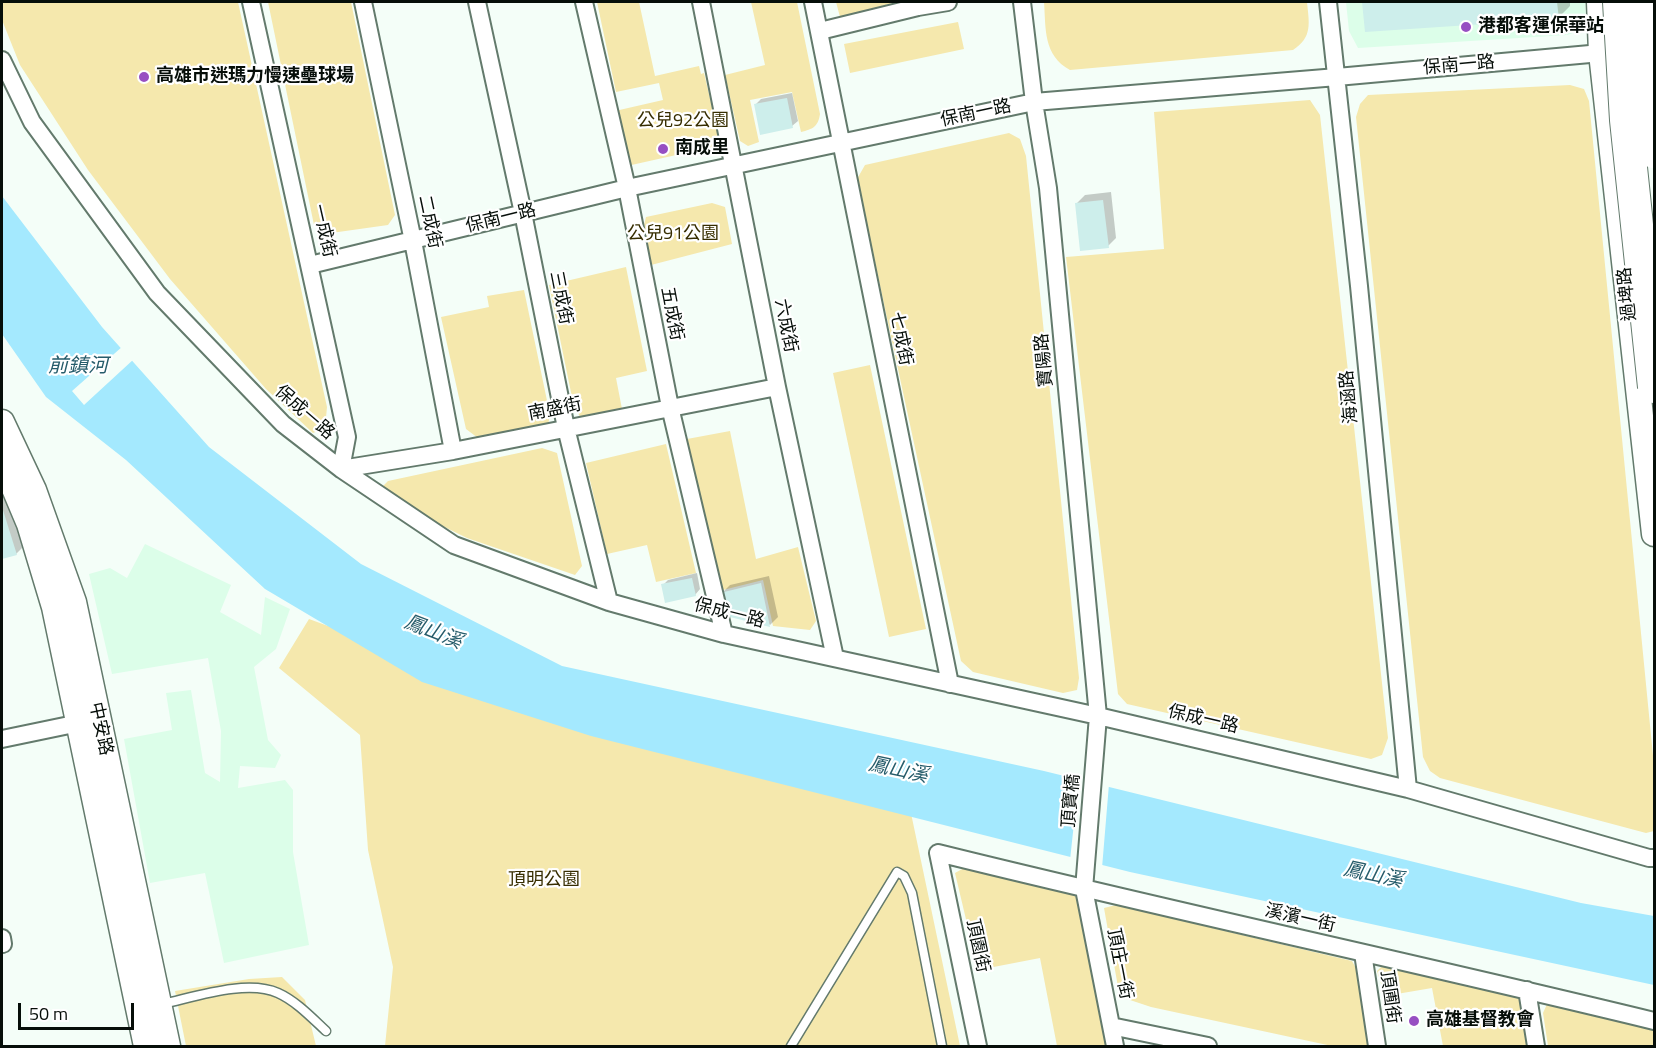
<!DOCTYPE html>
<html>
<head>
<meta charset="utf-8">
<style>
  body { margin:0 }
  #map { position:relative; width:1656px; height:1048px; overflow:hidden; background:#f4fef8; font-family:"Titillium Web",sans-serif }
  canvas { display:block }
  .frame { position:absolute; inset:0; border:3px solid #060e09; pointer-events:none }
  .scale { position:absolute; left:18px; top:1003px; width:116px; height:27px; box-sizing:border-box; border:3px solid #060e09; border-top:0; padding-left:8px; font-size:18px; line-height:21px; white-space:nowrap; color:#060e09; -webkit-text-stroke:4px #fff; paint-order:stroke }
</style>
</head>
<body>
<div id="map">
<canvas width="1656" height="1048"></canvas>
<div class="frame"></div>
<div class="scale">50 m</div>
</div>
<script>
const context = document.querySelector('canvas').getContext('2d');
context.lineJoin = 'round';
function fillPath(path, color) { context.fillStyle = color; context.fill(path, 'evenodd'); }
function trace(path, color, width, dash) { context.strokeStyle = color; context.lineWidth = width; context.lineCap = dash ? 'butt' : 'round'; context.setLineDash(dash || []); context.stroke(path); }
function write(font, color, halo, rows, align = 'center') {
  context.font = font + ' "Titillium Web","Noto Sans TC",sans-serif'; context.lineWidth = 4.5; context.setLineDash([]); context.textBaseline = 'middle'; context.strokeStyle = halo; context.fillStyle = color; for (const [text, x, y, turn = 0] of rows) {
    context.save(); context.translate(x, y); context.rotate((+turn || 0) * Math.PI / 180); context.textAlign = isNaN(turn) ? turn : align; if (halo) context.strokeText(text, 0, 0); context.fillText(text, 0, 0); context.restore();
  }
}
const built = new Path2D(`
  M1346,2H1585L1586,23L1579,31L1567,35L1358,48L1349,31Z
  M145,544L231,585L220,612L261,635L265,597L290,609L276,649L254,667L268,740L281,755L275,768L240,766L238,788L285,780L293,790V852L309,945L224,963L205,873L150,883L124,739L172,730L166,693L191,690L205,773L220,782L221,731L208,658L112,674L89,574L110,568L127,578Z`);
const green = new Path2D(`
  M2,2H238L327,407L325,428L313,433L266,389L170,279L88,170L20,65L2,20Z
  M268,2H351L395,215L388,225L324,234L314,225Z
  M597,2H639L655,76L699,66L701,74L704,73L721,145L627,166L615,111L663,100L659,83L616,92Z
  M751,2H797L820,114C818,127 813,129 801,132L792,92L750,100L759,142L748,146L740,141L725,75L765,65Z
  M836,2H897L840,17Z
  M1044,2H1307C1309,23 1313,37 1293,50L1070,70C1043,55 1046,29 1044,2Z
  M958,22L964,49L850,73L844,44Z
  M1570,85L1584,89L1589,101L1654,766V831L1646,833L1440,778L1430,771L1423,757L1356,117L1360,104L1368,95Z
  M1310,100L1320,115L1388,738L1382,755L1371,759L1127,704L1118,694L1066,257L1164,249L1154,112Z
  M1009,133L1020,139L1026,156L1079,678L1077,690L1063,693L973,672L961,661L857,179L865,165Z
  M712,203L725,207L732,244L651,265L644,225L646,217Z
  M626,267L647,371L616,378L622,409L581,418L574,407L549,285Z
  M524,290L550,415L548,425L478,438L466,429L441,317L489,307L487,296Z
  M870,365L926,629L889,637L833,373Z
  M730,431L756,559L798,547L816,621L810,630L773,626L763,580L719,591L687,439Z
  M666,444L696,573L656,582L647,545L607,554L586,463Z
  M542,448L557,453L582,566L575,575L467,538L404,507L382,487L388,481Z
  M309,619L622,734L908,799L960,1046H385L393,967L368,850L360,735L279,668Z
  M964,868L1064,892L1080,898L1108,1046H1057L1040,958L978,970L955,873Z
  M1116,905L1352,961L1358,972L1370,1046H1332L1151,1007L1127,999L1118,987L1104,908Z
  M1383,965L1514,994L1523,1004L1529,1046H1443L1432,988L1385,996L1377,971Z
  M282,977L305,1000L316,1046H186L175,991L249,979Z
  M1548,1002L1654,1029V1046H1548L1543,1013Z`);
const water = new Path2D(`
  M2,196L102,327L209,447L361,564L562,666L1044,771L1581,903L1654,916V985L1130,872L591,736L422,682L265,589L126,460L46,397L2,334Z`);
const pier = new Path2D(`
  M123,346L134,359L84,405L72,391Z
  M1079,777L1109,784L1102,868L1070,860Z`);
const shadow = new Path2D(`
  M1363,2H1570V6L1559,17L1366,30Z
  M792,93L798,121L792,126L755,105L761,99Z
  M1111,192L1116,238L1108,246L1076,204L1085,195Z
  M2,477L27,543L16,554L2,557Z
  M697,573L700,589L695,595L663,585L668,580Z
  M769,576L778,617L770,625L722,593L730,585Z`);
const building = new Path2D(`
  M1362,2H1557L1559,19L1365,32Z
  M787,98L793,128L760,135L754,104Z
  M1103,200L1109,248L1080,251L1075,203Z
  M2,507L17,555L2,559Z
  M692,578L696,596L665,603L661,584Z
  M761,583L770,627L730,617L722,605L720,593Z`);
const lane = new Path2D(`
  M162,1004C195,997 247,979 278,993C296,1001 312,1018 326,1031
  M791,1046L897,872L904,876L912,893L942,1046`);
const street = new Path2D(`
  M251,2L347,437L341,469L453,451L777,387
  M363,2L413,241L453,451
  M477,2L523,213L566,428L609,602
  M584,2L627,188L670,407L724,634
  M701,2L777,387L835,658
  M813,2L950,684
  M1022,2L1034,102L1048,188L1098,716L1084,889L1115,1046
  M1328,2L1359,286L1408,789
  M820,31L918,7L948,2
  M2,60L32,122L157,293L283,424L341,469L454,545L609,602L724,634L1098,716L1408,789L1649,858H1654
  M310,265L627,188L1034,102L1337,77L1601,53
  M2,739L79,723
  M2,938L3,944
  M1363,953L1377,1046
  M1527,990L1536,1046
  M1111,1026L1208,1046
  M978,1046L938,853C1176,912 1416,963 1654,1021`);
const secondary = new Path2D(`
  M1599,2L1601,53L1654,534
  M2,422L34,490L74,602L168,1046
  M2,460L29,524L54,607L146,1046`);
const highwayBridge = new Path2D(`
  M1619,2L1626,120L1654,387
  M1644,2L1654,152`);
const markers = [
  [1466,27,6,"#974fc2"],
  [144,77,6,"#974fc2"],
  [663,149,6,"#974fc2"],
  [1414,1021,6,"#974fc2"]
];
const poiNames = [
  ["港都客運保華站",1478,27],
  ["高雄市迷瑪力慢速壘球場",156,77],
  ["南成里",675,149],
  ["高雄基督教會",1426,1021]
];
const streetNames = [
  ["保南一路",1459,66,-5],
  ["保南一路",976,114,-12],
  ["保南一路",501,219,-14],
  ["二成街",429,222,78],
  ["一成街",323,231,77],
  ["過埤路",1628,294,-96],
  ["三成街",560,298,79],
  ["五成街",671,314,79],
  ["六成街",785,326,79],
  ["七成街",900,339,79],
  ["寶陽路",1045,360,-95],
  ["海涵路",1350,397,-95],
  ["南盛街",555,410,-11],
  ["保成一路",304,413,41],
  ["保成一路",729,614,14],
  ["保成一路",1203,720,13],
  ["中安路",100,729,78],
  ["頂寶橋",1072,801,-85],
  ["溪濱一街",1300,919,13],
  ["頂園街",977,946,78],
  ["頂庄一街",1119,964,79],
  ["頂圃街",1389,997,82]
];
const parkNames = [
  ["公兒92公園",683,122],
  ["公兒91公園",673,235],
  ["頂明公園",544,881]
];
const waterNames = [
  ["前鎮河",78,367],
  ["鳳山溪",433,633,21],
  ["鳳山溪",898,771,12],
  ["鳳山溪",1373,876,12]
];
fillPath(built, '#dcfee9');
fillPath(green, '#f5e8ad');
fillPath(water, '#a4e9fe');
fillPath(pier, '#f4fef8');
fillPath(shadow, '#0003');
fillPath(building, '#cdeeeb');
trace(lane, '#637a6c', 11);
trace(street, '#637a6c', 20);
trace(secondary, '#637a6c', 27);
trace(lane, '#fff', 8);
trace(street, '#fff', 16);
trace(secondary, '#fff', 24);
trace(highwayBridge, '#637a6c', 34, []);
trace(highwayBridge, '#fff', 32);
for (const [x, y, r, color] of markers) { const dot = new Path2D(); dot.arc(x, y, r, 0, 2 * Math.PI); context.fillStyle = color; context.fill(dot); trace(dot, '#fff', 2); }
write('bold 18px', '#060e09', '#fff', poiNames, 'left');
write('18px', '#060e09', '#fff', streetNames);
write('18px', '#372e01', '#fff', parkNames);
write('italic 20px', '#265c6b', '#fff', waterNames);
</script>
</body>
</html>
